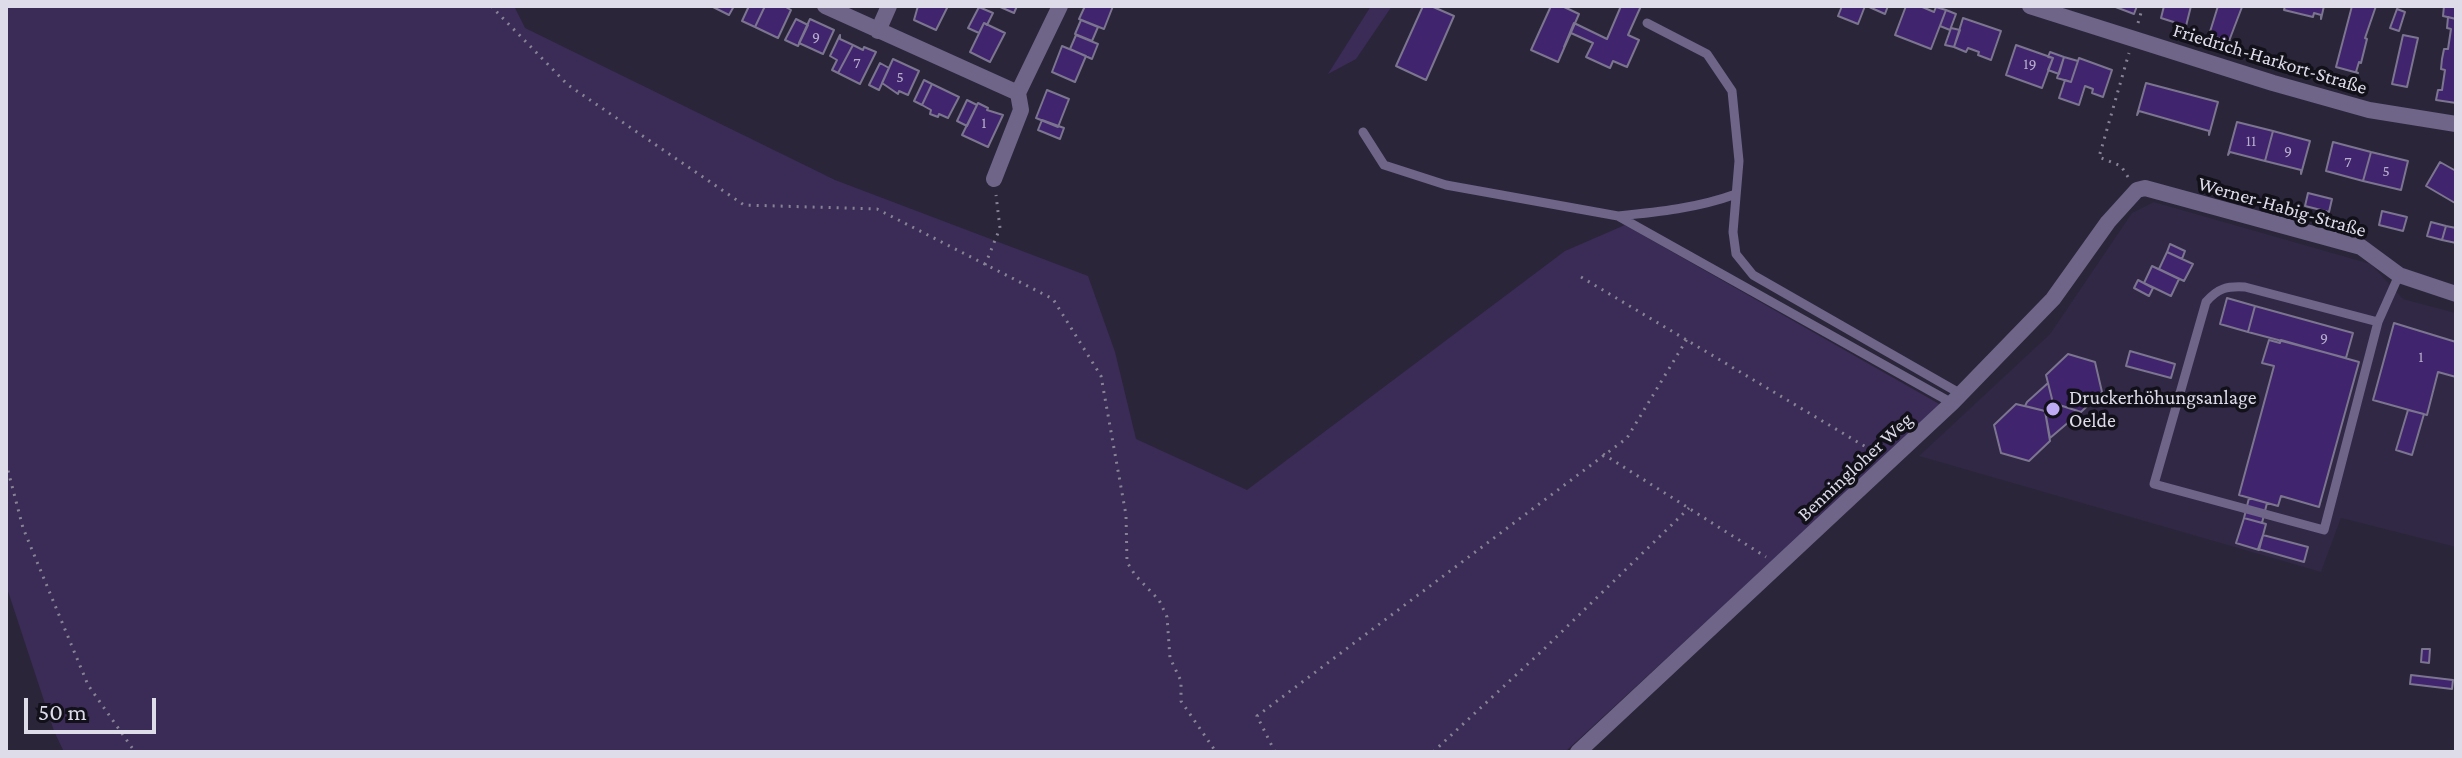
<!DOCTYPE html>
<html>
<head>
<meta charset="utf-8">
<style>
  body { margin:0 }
  #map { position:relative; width:2462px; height:758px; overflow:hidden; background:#2b253a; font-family:"Crimson Pro",serif }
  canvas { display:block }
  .frame { position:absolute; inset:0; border:8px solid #dfdcea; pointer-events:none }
  .scale { position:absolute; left:24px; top:698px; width:132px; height:36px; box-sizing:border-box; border:4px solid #dfdcea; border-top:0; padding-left:10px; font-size:24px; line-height:28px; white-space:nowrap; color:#dfdcea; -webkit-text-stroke:6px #121019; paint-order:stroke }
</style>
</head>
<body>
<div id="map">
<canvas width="2462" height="758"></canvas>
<div class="frame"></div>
<div class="scale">50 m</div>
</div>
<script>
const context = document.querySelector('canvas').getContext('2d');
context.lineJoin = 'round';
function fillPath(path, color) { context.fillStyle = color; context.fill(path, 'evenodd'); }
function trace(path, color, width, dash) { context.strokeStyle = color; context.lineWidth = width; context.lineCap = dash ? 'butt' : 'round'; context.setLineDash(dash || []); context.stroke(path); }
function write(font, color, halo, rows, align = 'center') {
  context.font = font + ' "Crimson Pro",serif'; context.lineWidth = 7; context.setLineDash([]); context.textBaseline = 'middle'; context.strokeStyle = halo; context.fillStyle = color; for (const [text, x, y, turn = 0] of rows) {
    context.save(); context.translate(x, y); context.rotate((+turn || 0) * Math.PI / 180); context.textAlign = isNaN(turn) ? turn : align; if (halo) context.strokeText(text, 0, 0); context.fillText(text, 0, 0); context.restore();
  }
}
const built = new Path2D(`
  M2154,202L2371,264L2403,299L2456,313V547L2341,518L2321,572L1919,456L2050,334L2132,213Z`);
const green = new Path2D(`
  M6,6H514L525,28L835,180L1088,276L1115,352L1136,439L1247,490L1565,251L1625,225L1941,405L1565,752H64L54,731L6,585Z
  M1371,6H1392L1356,59L1328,74Z`);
const building = new Path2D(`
  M711,6H734L729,15Z
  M749,6H765L755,27L742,21Z
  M765,6H784L791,10L778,38L755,27Z
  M918,6H948L936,30L914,20Z
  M998,6H1017L1014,13Z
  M1085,6H1113L1104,29L1079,19Z
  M1423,6H1431L1454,16L1426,80L1396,66Z
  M1551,6H1562L1579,14L1558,62L1531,50Z
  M1621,6H1641L1628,35L1639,40L1627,67L1613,61L1610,68L1586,57L1593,43L1571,33L1564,47L1574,23L1607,39Z
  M1842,6H1865L1858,24L1838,16Z
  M1867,6H1888L1885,14Z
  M1906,6H1920L1934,12L1936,7L1946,10L1931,49L1895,35Z
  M2113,6H2137L2134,14Z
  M2164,6H2191L2186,26L2161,18Z
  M2218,6L2242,7L2229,41L2231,42L2209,35Z
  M2285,6H2324L2321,19V15L2314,13L2313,17L2284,10Z
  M2352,6H2376L2365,38L2367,39L2361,63L2359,62L2356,72L2358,73L2336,67Z
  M2444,6H2456V19L2443,16Z
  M979,7L993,13L987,25L984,23L979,33L968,28Z
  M2397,9L2405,12L2399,31L2390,28Z
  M1946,10L1956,14L1950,30L1940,26Z
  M2448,17L2456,19V103L2436,100L2438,90H2442L2445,70L2441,69L2442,59L2444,49H2448L2451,29L2447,28Z
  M1963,18L2001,31L1991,60L1978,55L1979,52L1968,48L1966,52L1954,47Z
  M796,19L808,25L798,46L785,40Z
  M810,19L834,30L823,54L799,43Z
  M1081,20L1098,27L1092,41L1075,34Z
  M984,23L1005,33L990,62L970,52Z
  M1951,28L1960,30L1954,47L1945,45Z
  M840,35V39L853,45L838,73L832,70L837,60L830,56Z
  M1076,35L1098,44L1092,59L1070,49Z
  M2403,35L2418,38L2407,87L2392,84Z
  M853,45L863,50L864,47L876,52L860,84L838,73Z
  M2016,45L2053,58L2042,88L2006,75Z
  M1062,46L1086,56L1075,82L1052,72Z
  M2050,52L2064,57L2059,74L2048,70L2053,58L2048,57Z
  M2064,57L2078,61L2071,82L2057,78Z
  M2079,58L2112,70L2103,97L2092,93L2093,89L2085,86L2079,105L2059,98L2065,80L2071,82Z
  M893,59L919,71L908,95L899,91L898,94L882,83Z
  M880,63L889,68L879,90L869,85Z
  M924,80L932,84L922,105L914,101Z
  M2146,83L2218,102L2209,135V131L2139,111L2137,115Z
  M932,84L959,97L948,118L939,114L938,117L930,114L931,110L922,105Z
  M1047,90L1069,99L1058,127L1036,118Z
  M967,100L977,105L967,126L957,121Z
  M978,103L988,108L987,110L1003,115L988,147L962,135Z
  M1042,120L1064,128L1060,139L1038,130Z
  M2237,122L2273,131L2265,161L2230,152L2228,155Z
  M2273,131L2310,141L2301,174V170L2265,161Z
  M2333,142L2371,152L2363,181L2326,171Z
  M2371,152L2408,161L2401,190L2363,181Z
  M2440,162L2456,171L2455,203L2426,186Z
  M2308,193L2332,199L2329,212L2305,206Z
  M2382,211L2407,217L2403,231L2379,225Z
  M2431,222L2446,226L2442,240L2427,236Z
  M2446,226L2456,228V243L2442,240Z
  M2170,244L2185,251L2182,259L2167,252Z
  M2167,252L2193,264L2184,281L2159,269Z
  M2152,266L2179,279L2171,296L2144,283Z
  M2138,280L2153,288L2149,296L2134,288Z
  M2227,298L2255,306L2248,332L2220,324Z
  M2255,306L2353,333L2346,358L2248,332Z
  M2394,323L2456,342V377L2438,372L2427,415L2373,400Z
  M2269,340L2280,343L2281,340L2359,362L2319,507L2281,496L2278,506L2239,495L2274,366L2262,363Z
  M2130,351L2175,364L2171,378L2126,366Z
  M2068,354L2095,362L2102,392L2081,412L2053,403L2046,375Z
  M2048,383L2053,403L2078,411L2077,415L2050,438L2045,411L2025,406L2027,402Z
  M2016,404L2045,411L2050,441L2029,461L2001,453L1994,425Z
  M2408,410L2424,414L2412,455L2396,450Z
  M2249,498L2267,503L2262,523L2244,518Z
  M2244,518L2266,524L2259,550L2236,543Z
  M2263,535L2308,547L2304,562L2258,549Z
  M2422,649H2430L2429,663L2421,662Z
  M2411,675L2453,680L2452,689L2410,684Z`);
const path = new Path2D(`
  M491,6L568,85L744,205L877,209L1053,299L1101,376L1126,515L1127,562L1135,575L1159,600L1167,617L1170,658L1181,681V701L1216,752
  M2138,23L2143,6
  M2128,177L2121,166L2099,157L2129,53
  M985,265L1000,228L996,195
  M1581,277L1876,453
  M6,291V306
  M1603,454L1766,557
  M6,463L23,528L88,685L135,752
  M1275,752L1257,716L1627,438L1687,339
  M1433,752L1544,649L1689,508`);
const lane = new Path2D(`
  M1647,23L1707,54L1732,91L1739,161L1733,232L1736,254L1753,275L1961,394
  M1363,132L1384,165L1446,185L1618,216L1952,403
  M1618,216C1658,212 1698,208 1736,194
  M2378,322L2245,287C2227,286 2218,288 2206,302L2154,484L2324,530L2378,322L2399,275`);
const street = new Path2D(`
  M825,6L1018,93
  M2030,6L2273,83L2369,110L2456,124
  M878,31L889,6
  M994,179L1021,110L1018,93L1060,6
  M1578,752L1952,403L2053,299L2108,222L2137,190L2145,188L2361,247L2399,275L2456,294`);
const markers = [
  [2053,409,8,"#bea9f4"]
];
const numberNames = [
  ["9",816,37],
  ["7",857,63],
  ["19",2030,64],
  ["5",900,77],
  ["1",984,123],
  ["11",2251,141],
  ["9",2288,151],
  ["7",2348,162],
  ["5",2386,171],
  ["9",2324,338],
  ["1",2421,357]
];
const streetNames = [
  ["Friedrich-Harkort-Straße",2270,59,17],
  ["Werner-Habig-Straße",2282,207,16],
  ["Benningloher Weg",1855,467,-43]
];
const poiNames = [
  ["Druckerhöhungsanlage",2069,398],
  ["Oelde",2069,421]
];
fillPath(built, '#302844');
fillPath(green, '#3a2c57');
fillPath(building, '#40256e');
trace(building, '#7c758f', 2);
trace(path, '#878394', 3, [2, 6]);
trace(lane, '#6e6588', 9);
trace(street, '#6e6588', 16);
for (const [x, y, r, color] of markers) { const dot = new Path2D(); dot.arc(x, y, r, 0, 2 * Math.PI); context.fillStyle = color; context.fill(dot); trace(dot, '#121019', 3); }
write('16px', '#b7aecb', null, numberNames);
write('20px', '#dfdcea', '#121019', streetNames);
write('20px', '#dfdcea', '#121019', poiNames, 'left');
</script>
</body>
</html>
